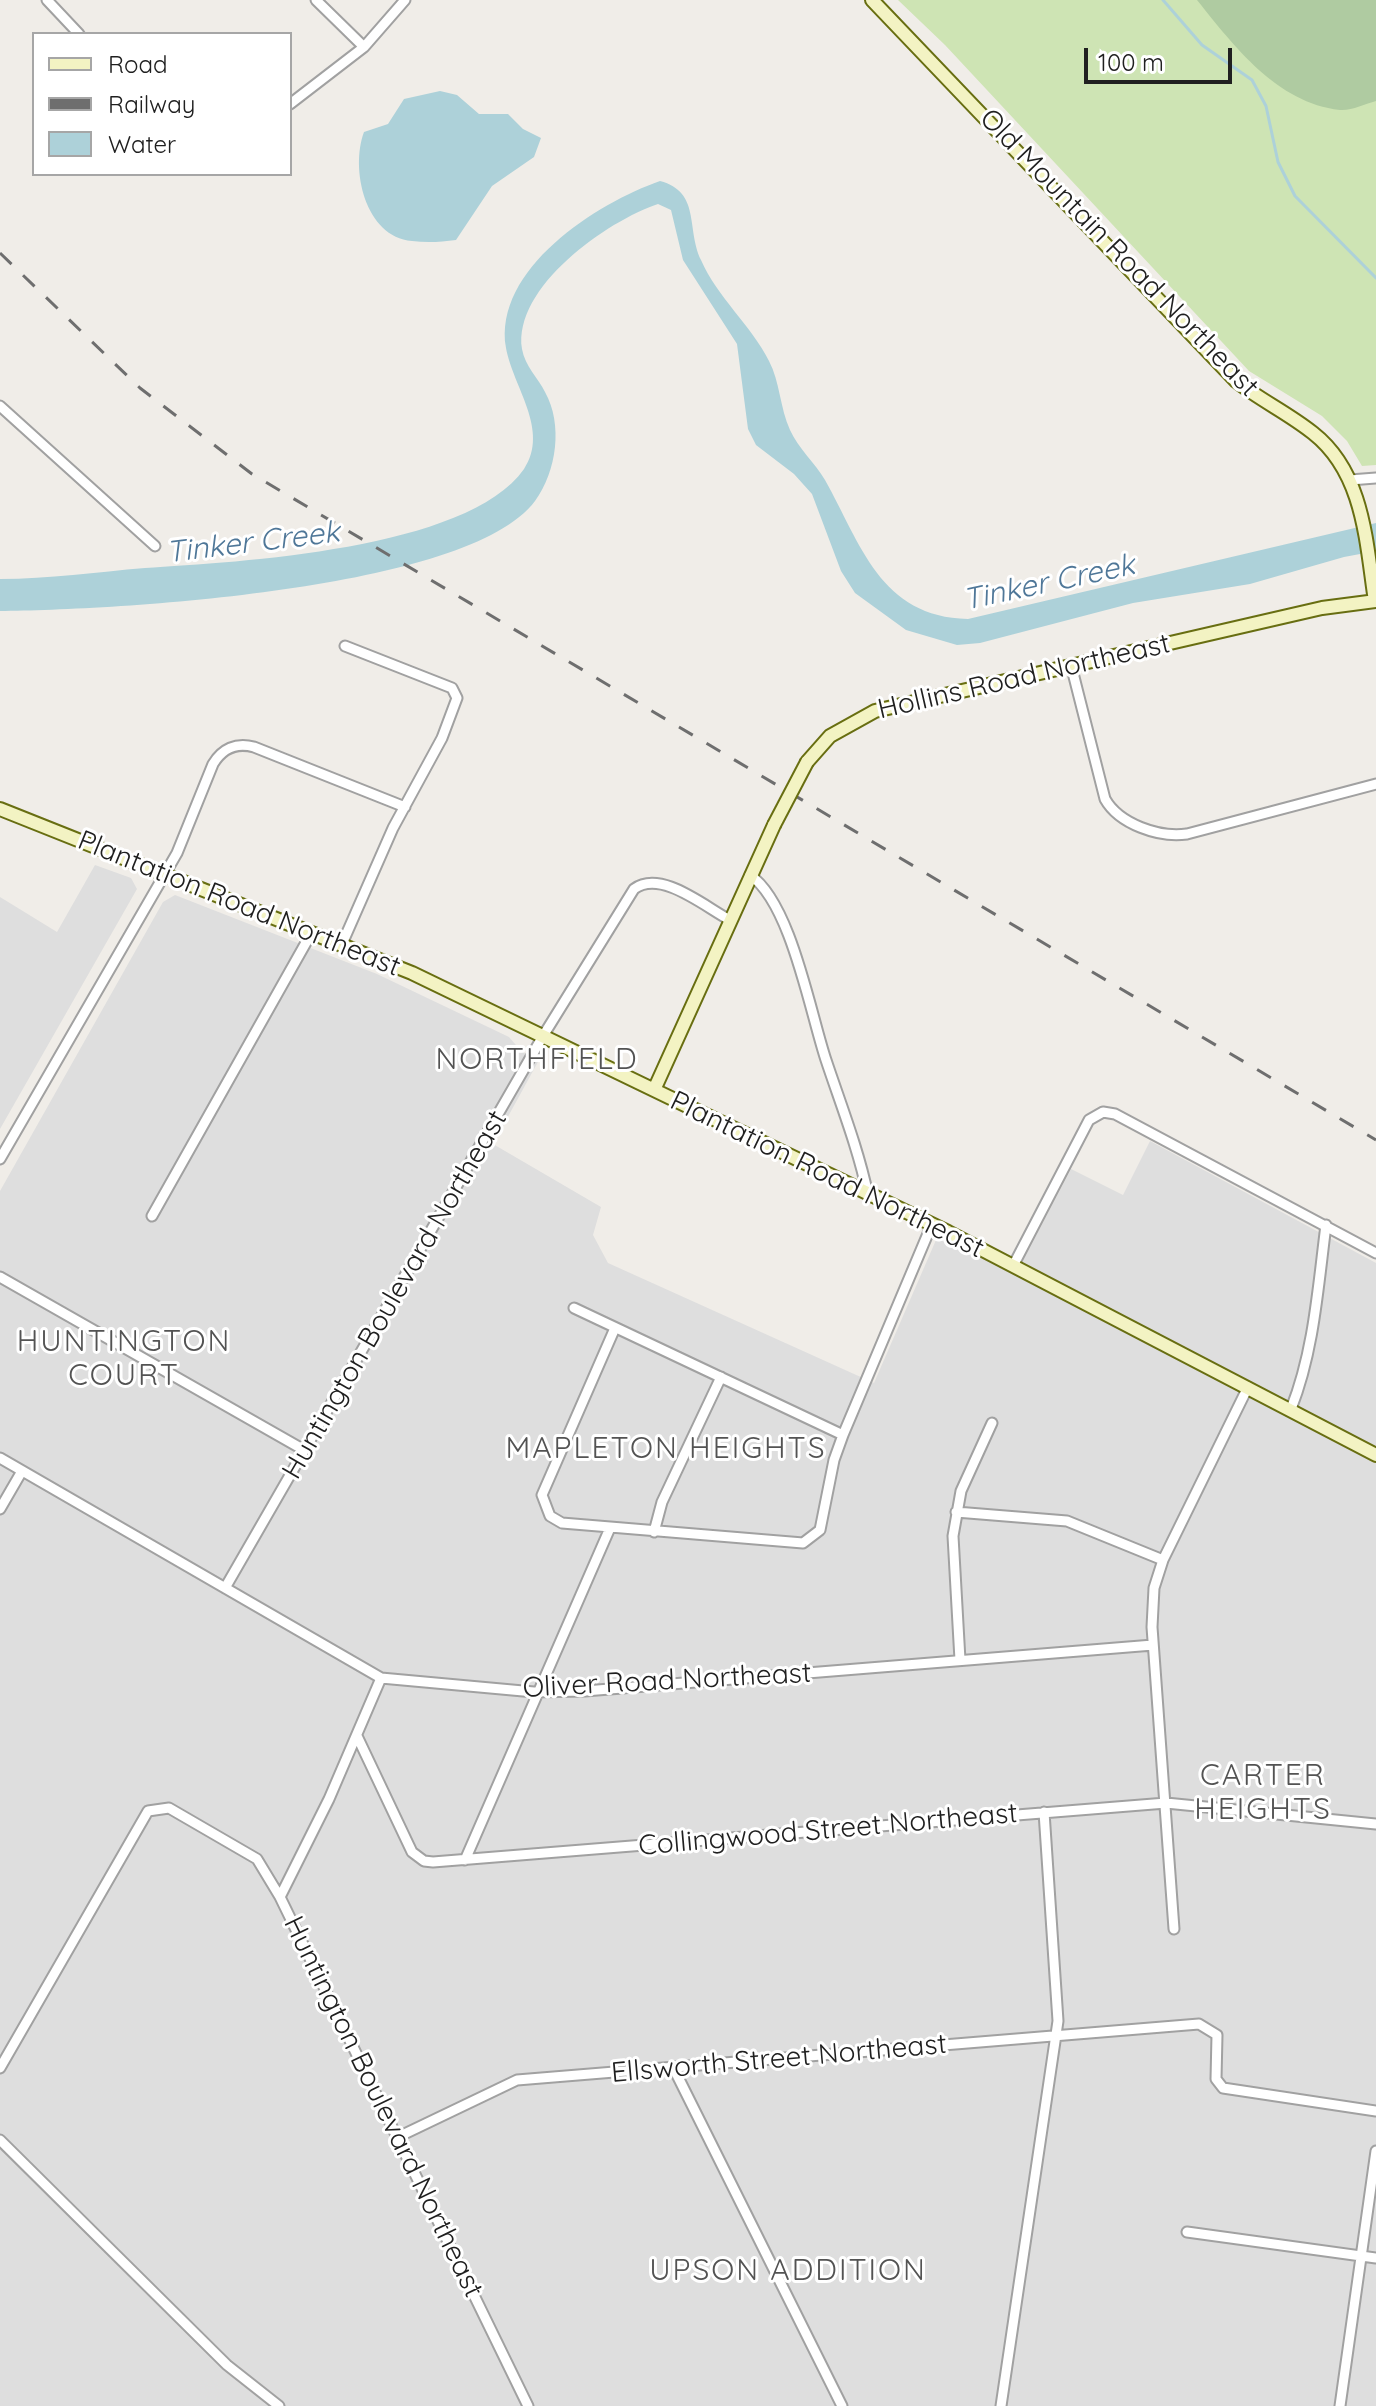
<!DOCTYPE html>
<html>
<head>
<meta charset="utf-8">
<style>
  body { margin:0 }
  #map { position:relative; width:1376px; height:2406px; overflow:hidden; background:#f0ede8; font-family:Quicksand,sans-serif }
  canvas { display:block }
  .legend { position:absolute; left:32px; top:32px; width:260px; height:144px; box-sizing:border-box; background:#fff; border:2px solid #a6a6a6; margin:0; padding:10px 14px; list-style:none; font-size:24px; color:#202020 }
  .legend li { display:flex; align-items:center; gap:16px; height:40px }
  .legend b { width:40px; border:2px solid #a6a6a6 }
  .scale { position:absolute; left:1084px; top:48px; width:148px; height:36px; box-sizing:border-box; border:4px solid #202020; border-top:0; padding-left:10px; font-size:24px; line-height:28px; white-space:nowrap; color:#202020; -webkit-text-stroke:6px #fff; paint-order:stroke }
</style>
</head>
<body>
<div id="map">
<canvas width="1376" height="2406"></canvas>
<ul class="legend">
<li><b style="height:10px;background:#f3f3c3"></b>Road</li>
<li><b style="height:10px;background:#6e6e6e"></b>Railway</li>
<li><b style="height:22px;background:#add1d9"></b>Water</li>
</ul>
<div class="scale">100 m</div>
</div>
<script>
const context = document.querySelector('canvas').getContext('2d');
context.lineJoin = 'round';
function fillPath(path, color) { context.fillStyle = color; context.fill(path, 'evenodd'); }
function trace(path, color, width, dash) { context.strokeStyle = color; context.lineWidth = width; context.lineCap = dash ? 'butt' : 'round'; context.setLineDash(dash || []); context.stroke(path); }
function write(font, color, halo, rows, align = 'center') {
  context.font = font + ' Quicksand,sans-serif'; context.lineWidth = 6; context.setLineDash([]); context.textBaseline = 'middle'; context.strokeStyle = halo; context.fillStyle = color; for (const [text, x, y, turn = 0] of rows) {
    context.save(); context.translate(x, y); context.rotate((+turn || 0) * Math.PI / 180); context.textAlign = isNaN(turn) ? turn : align; if (halo) context.strokeText(text, 0, 0); context.fillText(text, 0, 0); context.restore();
  }
}
const residential = new Path2D(`
  M95,865L131,878L137,889L0,1129V897L57,932Z
  M175,895L377,974L509,1037L522,1052L539,1060L493,1144L601,1207L593,1235L608,1263L874,1383L936,1240L946,1239L1016,1274L1071,1169L1123,1195L1150,1141L1376,1263V2406H0V1191L163,902Z`);
const grass = new Path2D(`
  M898,0H1376V465L1362,466L1347,441L1322,416L1249,371L945,45Z`);
const forest = new Path2D(`
  M1197,0H1376V101C1365,104 1351,111 1340,110C1277,103 1234,46 1197,0Z`);
const water = new Path2D(`
  M440,91L457,95L479,114H508L523,129L541,138L534,157L492,186L456,240C441,242 427,243 412,241C365,237 350,169 364,132L388,124L404,99Z
  M660,181C701,192 686,228 701,260C717,297 751,325 769,361C780,382 780,408 790,430C798,448 815,463 825,480C861,544 880,617 968,619L1376,523V551L1344,557L1250,584L1133,603L980,643L957,645L906,630L855,593L841,571L812,494L794,474L756,445L748,429L737,344L683,260L671,210L658,204C607,221 513,287 522,349C525,366 538,378 545,392C563,424 557,471 535,501C468,591 112,610 0,611V579C49,579 97,572 145,568C238,562 467,550 524,469C550,430 513,387 506,348C493,269 597,203 660,181Z`);
const stream = new Path2D(`
  M1163,0L1202,45L1252,80L1266,106L1278,162L1295,196L1376,278`);
const street = new Path2D(`
  M47,0L79,34
  M316,0L364,47
  M290,104L364,47L405,0
  M0,406L155,546
  M1350,480L1376,478
  M1071,665L1105,799C1119,824 1159,838 1187,834L1376,784
  M750,875C791,903 810,1012 826,1060C841,1105 858,1148 868,1195
  M342,944L393,828L442,738L457,698L452,688L345,646
  M0,1159L177,853L213,764C222,749 236,742 254,747L405,807
  M152,1216L312,932
  M1013,1266L1089,1120L1103,1112L1115,1114L1376,1253
  M0,1277L304,1450
  M574,1308L843,1435
  M615,1328L542,1495L550,1516L562,1523L803,1543L820,1530L834,1460L843,1435L932,1224
  M1291,1409C1314,1351 1318,1287 1326,1225
  M0,1458L381,1678L534,1692L585,1691L1153,1645
  M0,1509L22,1471
  M956,1512L1067,1521L1163,1560
  M654,1532L662,1502L721,1377
  M225,1588L543,1036L634,889C661,869 705,907 730,920
  M960,1660L953,1536L961,1491L992,1423
  M381,1678L329,1799L280,1897L528,2406
  M357,1736L412,1852L424,1861L433,1862L1166,1803L1376,1824
  M465,1860L610,1528
  M1174,1929L1152,1627L1154,1588L1163,1560L1248,1387
  M673,2067L842,2406
  M0,2068L148,1811L169,1808L257,1859L280,1897
  M398,2137L517,2080L1199,2024L1217,2035L1216,2079L1223,2088L1376,2111
  M0,2140L227,2365L279,2406
  M1187,2232L1376,2258
  M1001,2406L1058,2021L1044,1812
  M1340,2406L1376,2151`);
const secondary = new Path2D(`
  M872,0L1236,381C1260,400 1288,413 1313,433C1364,473 1366,542 1375,601
  M807,762L830,736L875,711L1322,608L1376,601
  M0,809L412,973L948,1232L1376,1455
  M654,1090L774,825`);
const rail = new Path2D(`
  M0,253L140,388L252,474L1376,1140`);
const secondaryBridge = new Path2D(`
  M774,825L807,762`);
const streetNames = [
  ["Old Mountain Road Northeast",1119,253,46],
  ["Hollins Road Northeast",1024,677,-13],
  ["Plantation Road Northeast",239,904,22],
  ["Plantation Road Northeast",827,1175,26],
  ["Huntington Boulevard Northeast",395,1295,-60],
  ["Oliver Road Northeast",667,1681,-3],
  ["Collingwood Street Northeast",828,1830,-5],
  ["Ellsworth Street Northeast",779,2059,-5],
  ["Huntington Boulevard Northeast",383,2107,64]
];
const waterNames = [
  ["Tinker Creek",253,543,-7],
  ["Tinker Creek",1049,583,-12]
];
const neighbourhoodNames = [
  ["NORTHFIELD",537,1060],
  ["HUNTINGTON",124,1342],
  ["COURT",124,1376],
  ["MAPLETON HEIGHTS",666,1449],
  ["CARTER",1263,1776],
  ["HEIGHTS",1263,1810],
  ["UPSON ADDITION",788,2271]
];
fillPath(residential, '#dedede');
fillPath(grass, '#cee4b4');
fillPath(forest, '#afcba1');
fillPath(water, '#add1d9');
trace(stream, '#add1d9', 3);
trace(street, '#a1a1a1', 13);
trace(secondary, '#686e11', 16);
trace(street, '#fff', 9);
trace(secondary, '#f3f3c3', 12);
trace(rail, '#6e6e6e', 3, [16, 16]);
trace(secondaryBridge, '#686e11', 16, []);
trace(secondaryBridge, '#f3f3c3', 12);
write('28px', '#202020', '#fff', streetNames);
write('italic 30px', '#4f7798', '#fff', waterNames);
context.letterSpacing = '2px';
write('30px', '#535353', '#fff', neighbourhoodNames);
context.letterSpacing = '0px';
</script>
</body>
</html>
